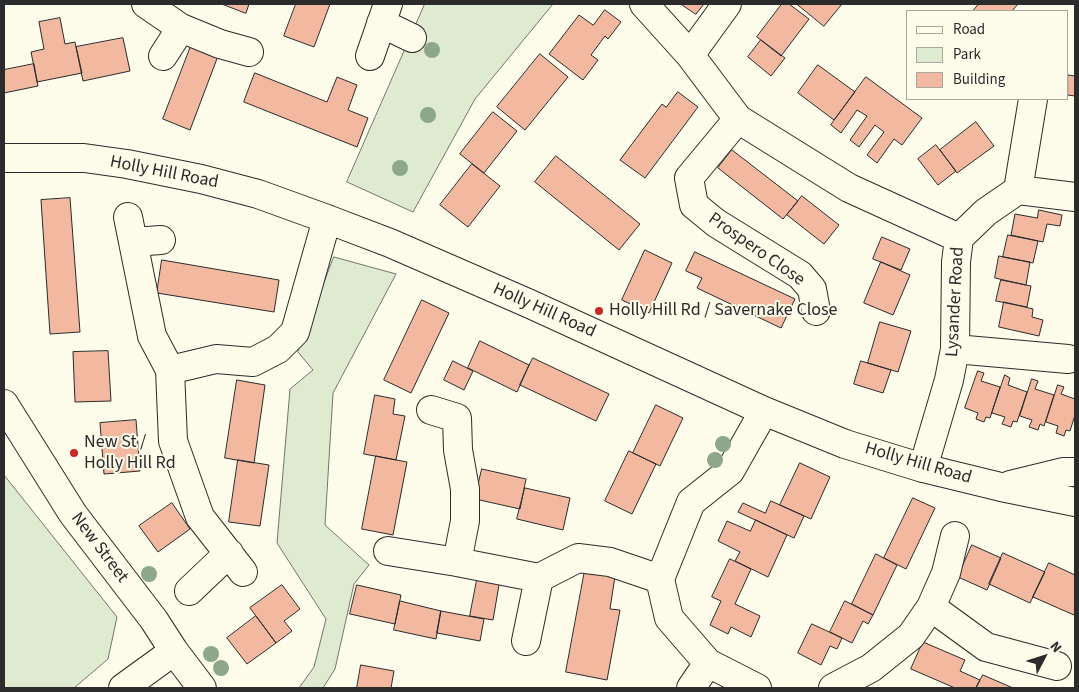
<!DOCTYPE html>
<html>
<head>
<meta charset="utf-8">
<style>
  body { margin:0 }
  #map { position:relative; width:1079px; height:692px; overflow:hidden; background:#fdfbea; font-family:"Source Sans 3",sans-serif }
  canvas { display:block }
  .frame { position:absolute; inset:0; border:5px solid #2b2b2b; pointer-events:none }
  .legend { position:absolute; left:906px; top:10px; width:162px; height:90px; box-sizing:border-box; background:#fdfbea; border:1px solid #a9a89e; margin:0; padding:6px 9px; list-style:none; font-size:15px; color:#2b2b2b }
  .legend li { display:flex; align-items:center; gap:10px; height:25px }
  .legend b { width:25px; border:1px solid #a9a89e }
  .north { position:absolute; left:1019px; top:632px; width:50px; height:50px; -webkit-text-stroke:4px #fdfbea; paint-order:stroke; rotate:50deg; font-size:14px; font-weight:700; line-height:20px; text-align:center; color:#2b2b2b }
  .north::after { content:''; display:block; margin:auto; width:18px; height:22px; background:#2b2b2b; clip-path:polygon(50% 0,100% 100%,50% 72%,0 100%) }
</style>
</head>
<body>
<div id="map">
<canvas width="1079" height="692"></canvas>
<div class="frame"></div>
<ul class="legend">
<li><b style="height:6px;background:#fdfbea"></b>Road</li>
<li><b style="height:14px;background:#deebd1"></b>Park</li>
<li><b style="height:14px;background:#f2b8a0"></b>Building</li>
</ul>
<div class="north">N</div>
</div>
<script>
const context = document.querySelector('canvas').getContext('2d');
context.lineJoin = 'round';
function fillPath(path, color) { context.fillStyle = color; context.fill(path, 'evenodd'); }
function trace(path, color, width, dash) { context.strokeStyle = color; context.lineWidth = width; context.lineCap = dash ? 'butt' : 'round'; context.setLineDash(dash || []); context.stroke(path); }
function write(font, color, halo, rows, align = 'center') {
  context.font = font + ' "Source Sans 3",sans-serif'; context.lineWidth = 4; context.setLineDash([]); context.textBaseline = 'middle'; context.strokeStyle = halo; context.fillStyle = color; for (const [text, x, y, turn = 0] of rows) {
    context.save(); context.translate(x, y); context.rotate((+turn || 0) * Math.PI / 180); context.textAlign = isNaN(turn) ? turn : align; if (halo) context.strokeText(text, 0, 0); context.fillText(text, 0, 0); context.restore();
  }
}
const green = new Path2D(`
  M425,4H553L475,99L413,212L347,182Z
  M334,257L396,274L333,393L325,525L369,565L354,584L335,669L323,688H299L314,667L326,619L277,543L290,389L313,370L298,352Z
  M4,475L117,617L108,659L74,688H4Z`);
const building = new Path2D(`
  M222,4H249L246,13Z
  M296,4H330L314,47L284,36Z
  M681,4H704L696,14Z
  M782,4H789L809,19L781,56L757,37Z
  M797,4H842L824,26Z
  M979,4H1018L1012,11H973Z
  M605,10L621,22L608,39L605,36L591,55L598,60L583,80L549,54L579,15L593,25Z
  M60,18L65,44L75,42L82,73L37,82L31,52L44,49L39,22Z
  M123,38L130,71L83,81L76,47Z
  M761,40L785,58L771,76L748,57Z
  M191,46L218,56L190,130L163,119Z
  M540,54L568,77L525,130L497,107Z
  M34,64L38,86L4,93V70Z
  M818,65L855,92L834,120L798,93Z
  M255,73L327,102L337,77L357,85L348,110L368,118L357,147L244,102Z
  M1068,75L1075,76V96L1068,95Z
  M866,77L922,118L902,145L894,139L877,163L867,155L884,132L875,125L859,147L850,140L867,116L857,110L841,133L831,125Z
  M678,92L698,107L645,178L620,160L662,104L666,107Z
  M493,112L517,131L484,173L460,154Z
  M976,122L994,146L957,173L940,150Z
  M936,145L956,171L938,185L918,159Z
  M732,150L798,201L783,219L718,168Z
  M556,156L640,224L619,250L535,182Z
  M472,164L500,186L468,227L440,205Z
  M802,196L839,225L824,244L787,215Z
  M70,198L80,332L50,334L41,200Z
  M1039,210L1062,215L1060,226L1047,224L1043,242L1011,235L1015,214L1037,218Z
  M1008,235L1038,241L1033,263L1003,257Z
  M882,237L910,249L901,270L873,259Z
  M645,250L672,263L649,313L622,300Z
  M695,252L795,299L781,328L697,288L702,278L686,271Z
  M999,256L1030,262L1026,285L995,278Z
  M162,260L279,280L274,312L157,293Z
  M881,262L910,275L893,315L864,303Z
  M1001,280L1031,286L1027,307L996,301Z
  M422,300L449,313L411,393L384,380Z
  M1004,302L1033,309L1032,317L1043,320L1039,336L999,327Z
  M880,322L911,331L898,372L868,363Z
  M480,341L529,365L517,392L468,368Z
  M108,351L111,401L75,402L73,352Z
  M533,358L609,394L596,421L520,385Z
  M453,361L473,371L464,390L444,380Z
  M861,361L891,370L883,393L854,384Z
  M978,371L984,373L981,381L1000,387L990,418L986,417L984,422L976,419L978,413L965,408Z
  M1005,375L1010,378L1008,385L1027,392L1017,422L1013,421L1011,427L1002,424L1005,417L992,413Z
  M1032,379L1038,381L1035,389L1054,395L1044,426L1040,424L1038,430L1029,427L1032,420L1020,416Z
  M237,380L265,385L254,463L225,458Z
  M1058,385L1064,387L1061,394L1075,399V415L1070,431L1066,430L1064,436L1056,433L1058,426L1046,422Z
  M375,395L395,399L393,414L405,416L396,460L364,454Z
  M656,405L683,418L660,466L633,453Z
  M136,420L140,471L104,474L100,423Z
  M629,451L656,464L632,514L605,501Z
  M376,456L407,462L393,535L362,529Z
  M238,460L269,465L260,526L229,522Z
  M800,463L830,477L811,519L780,505Z
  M482,469L526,479L520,509L475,499Z
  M525,488L570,498L563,530L517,519Z
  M913,498L935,508L906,569L884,558Z
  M771,501L804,516L794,538L738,512L743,503L765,513Z
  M172,503L190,529L158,552L139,526Z
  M756,520L787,535L768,577L735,561L740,552L718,541L727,521L750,531Z
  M972,545L1001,558L987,590L958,577Z
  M1003,553L1045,572L1030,603L989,584Z
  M876,554L897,565L873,615L852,604Z
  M730,559L751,569L735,604L760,616L751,637L731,627L728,634L710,625L721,601L712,597Z
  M1049,563L1075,575V613L1074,615L1033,597Z
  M585,570L615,576L610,609L620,610L607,680L566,672Z
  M478,575L500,579L493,620L470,616Z
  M282,585L300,609L284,621L292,631L276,643L250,608Z
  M357,585L401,595L395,624L350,614Z
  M400,601L441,611L436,639L394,630Z
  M845,601L873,615L868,624L863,621L852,643L830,632Z
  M441,611L484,619L480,641L437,633Z
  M256,616L276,643L247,664L227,638Z
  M812,624L842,638L837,649L830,646L821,665L798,653Z
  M923,642L965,660L960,671L980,680L976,688H955L911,669Z
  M361,665L394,671L391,688H357Z
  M983,675L1013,688H976Z`);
const minor = new Path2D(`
  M146,4L181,28L220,44L249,52
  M644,4L690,55L738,119L849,188L959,238
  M381,23L412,38
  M690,55L727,4
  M163,56L181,28
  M370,56L388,4
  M738,119L689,178L694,205L716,223L800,275L812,289L816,311
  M4,158H84L127,164L201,179L258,194L327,219L390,243L530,304L764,411L845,444L923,468L1001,487L1075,502
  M1018,190L1033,99
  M128,217L152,336L170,370L173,441L200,517L243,572
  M133,242L161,240
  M955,349L1068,359
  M170,370L216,359L253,362L278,349L295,332L327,219
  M4,404L73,514L154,620L174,651L202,688
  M431,410L457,418L458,450L465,489V521L457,562
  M923,468L949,380L955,349L956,262L959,238L986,212L1018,190L1075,197
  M1010,485L1063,472H1075
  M388,551L457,562L539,578L578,558L610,562L660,579
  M189,591L229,553
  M931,607L986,647L1057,666
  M526,641L539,578
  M123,688L174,651
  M691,688L708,663
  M757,688L708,663L669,618L660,579L691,502L730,471L764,411
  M833,688L871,668L911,636L931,607L946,573L955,536`);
const trees = [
  [432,50],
  [428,115],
  [400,168],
  [723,444],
  [715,460],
  [149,574],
  [211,654],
  [221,668]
];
const markers = [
  [599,311,5,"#c62828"],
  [74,453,5,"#c62828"]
];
const streetNames = [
  ["Holly Hill Road",164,173,11],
  ["Prospero Close",756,250,35],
  ["Lysander Road",956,302,-87],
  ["Holly Hill Road",544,311,24],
  ["Holly Hill Road",918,464,16],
  ["New Street",99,548,53]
];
const poiNames = [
  ["Holly Hill Rd / Savernake Close",609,311],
  ["New St /",84,443],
  ["Holly Hill Rd",84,464]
];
fillPath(green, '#deebd1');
trace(green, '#74746e', 1);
fillPath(building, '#f2b8a0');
trace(building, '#2b2b2b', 1);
trace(minor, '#2b2b2b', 30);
trace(minor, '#fdfbea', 28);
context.fillStyle = '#8ea78a';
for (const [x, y] of trees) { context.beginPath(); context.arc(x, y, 8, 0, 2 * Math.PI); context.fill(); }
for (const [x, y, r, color] of markers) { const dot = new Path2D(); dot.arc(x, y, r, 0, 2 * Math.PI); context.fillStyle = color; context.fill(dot); trace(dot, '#fdfbea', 2); }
write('18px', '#2b2b2b', '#fdfbea', streetNames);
write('18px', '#2b2b2b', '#fdfbea', poiNames, 'left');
</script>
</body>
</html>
